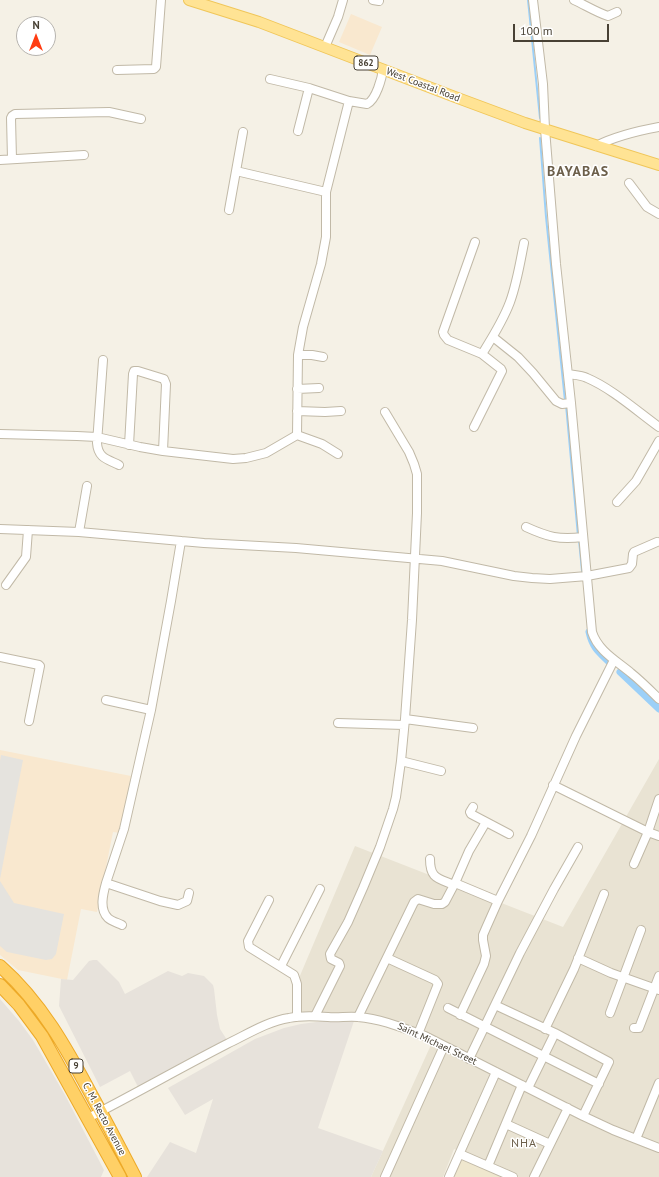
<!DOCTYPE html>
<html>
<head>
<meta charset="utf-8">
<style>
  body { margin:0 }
  #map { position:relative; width:659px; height:1177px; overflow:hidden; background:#f5f1e6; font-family:"PT Sans",sans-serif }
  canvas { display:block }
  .north { position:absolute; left:16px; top:16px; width:40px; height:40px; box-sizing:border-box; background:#fff; border:1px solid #b6b3ae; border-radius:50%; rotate:0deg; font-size:11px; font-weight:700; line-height:16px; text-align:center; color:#484134 }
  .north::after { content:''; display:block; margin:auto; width:14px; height:18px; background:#ff3c12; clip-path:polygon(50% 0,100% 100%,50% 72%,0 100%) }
  .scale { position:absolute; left:513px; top:24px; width:96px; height:18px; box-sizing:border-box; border:2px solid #484134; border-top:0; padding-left:5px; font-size:12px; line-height:14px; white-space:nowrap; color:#484134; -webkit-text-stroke:3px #fff; paint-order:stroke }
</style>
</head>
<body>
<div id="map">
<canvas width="659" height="1177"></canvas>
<div class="north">N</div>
<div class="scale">100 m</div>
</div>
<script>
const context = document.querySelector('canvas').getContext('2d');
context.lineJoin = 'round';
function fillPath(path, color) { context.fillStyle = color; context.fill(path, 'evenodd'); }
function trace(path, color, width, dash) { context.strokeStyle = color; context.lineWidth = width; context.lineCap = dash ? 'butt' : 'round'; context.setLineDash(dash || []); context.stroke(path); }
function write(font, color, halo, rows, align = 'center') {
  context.font = font + ' "PT Sans",sans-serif'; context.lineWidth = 3; context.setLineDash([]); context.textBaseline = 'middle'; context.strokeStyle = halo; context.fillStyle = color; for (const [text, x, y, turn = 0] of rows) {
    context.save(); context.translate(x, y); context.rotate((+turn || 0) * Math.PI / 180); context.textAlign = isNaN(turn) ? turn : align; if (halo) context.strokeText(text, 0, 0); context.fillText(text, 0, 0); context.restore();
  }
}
const residential = new Path2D(`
  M659,759V1177H519L454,1149L443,1177H371L435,1036L378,1016L294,1013L299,978L355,846L563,927Z`);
const commercial = new Path2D(`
  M351,14L382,27L370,55L339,42Z
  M0,750L131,776L120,833L113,832L97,912L81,909L67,980L18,970L0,955Z`);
const industrial = new Path2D(`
  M93,960H97L119,982L125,994L168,971L182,976L188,973L204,976L213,985L214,989L217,1015L220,1029L229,1043L140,1091L130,1071L100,1087L59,1006L61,979L73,980L89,961Z
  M0,999L19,1021L33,1040L65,1095L104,1170L101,1177H0Z
  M324,1021H354L318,1128L383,1151L371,1177H147L170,1142L196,1153L213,1099L185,1115L168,1088L255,1039L284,1028L301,1024Z`);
const education = new Path2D(`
  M458,1157L504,1177H450Z`);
const parking = new Path2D(`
  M1,755L23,760L0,879V761Z
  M0,881L14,903L64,914L56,954L52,959L46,960L7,952L0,946Z`);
const stream = new Path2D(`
  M528,0L540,118
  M540,138L546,217L565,401
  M566,405L578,536
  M579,540L582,571`);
const canal = new Path2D(`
  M589,632C593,649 599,652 611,664
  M620,672L659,709`);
const minor = new Path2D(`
  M373,0L379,1V0
  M533,0L543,84L545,129L556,264L571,403L592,632C598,651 617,661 631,673C641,681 650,690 659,699
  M574,0C585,5 596,12 608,16L617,12
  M325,47L338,17L343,0
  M117,70L154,69L156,67L161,0
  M270,79L309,88L349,101L367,104C376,100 382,78 383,69
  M298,131L309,88
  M596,146C616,136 637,131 659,127
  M12,159L11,118L12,116L15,114L109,112L141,119
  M0,160L84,155
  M236,171L326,192
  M629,183L647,207L659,214
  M229,210L243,132
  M475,242L443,332L444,335L448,340L482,354C492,338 503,321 510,302C517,283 520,263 524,243
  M493,337L518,357L533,373L556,401L562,404L571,403
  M298,355H312L323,357
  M103,360L97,443C98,458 107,459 119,465
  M568,374C574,375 581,375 587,378C611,388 637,411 659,427
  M297,389L319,388
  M297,411L325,412L341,411
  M474,427L502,371L501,369L482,354
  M0,434L77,436L97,437L140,447L163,451L233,459L246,458L266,453L297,435L298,355L303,327L321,264L326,237V192L349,101
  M297,435L322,444L338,454
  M129,445L133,374L134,371H138L164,379L166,384L163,451
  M617,502L636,481L659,441
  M526,527C548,537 559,540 583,537
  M0,529L79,532L204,543L296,548L442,561L514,576L532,578L550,579L587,576L629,568L632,564L633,554L634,552L657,542
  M79,532L87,486
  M181,541L171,601L151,710L124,829L106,883L160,901L178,905L187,901L189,893
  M6,585L26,557L28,530
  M0,657L39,665L40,666L29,721
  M106,700L151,710
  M405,719L473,728
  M338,723L404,725
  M401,761L441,771
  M553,785L648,832L659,836
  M473,807L470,812L471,814L509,834
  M430,859C430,879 438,878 454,885
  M634,864L648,832L659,799
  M106,883C103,894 99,909 108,918C111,921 118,923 122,925
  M455,883L498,901
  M269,900L248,941L249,947L294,975L297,984V1017
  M387,958L435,980L438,984L418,1034
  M578,958L611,973L659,990
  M281,966L320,889
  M495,1005L555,1033L609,1062L583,1116
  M448,1008L599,1084
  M610,1013L641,930
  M460,1015L484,964L486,956L483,940V935L486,928L498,901L531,836L576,736L614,660
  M315,1016L340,966L339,963L331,959L330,954L348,922L363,888L380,847L393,809L396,797L401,761L405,719L412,620L417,513V474L414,464L409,452L385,412
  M358,1017L414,902L418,899L434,904H442L445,902L455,883L469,851L486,822
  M634,1028H639L659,976
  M545,1029L574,969L604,894
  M469,1059L520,953L554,889L578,847
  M528,1088L555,1033
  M88,1118C135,1094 180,1068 227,1044C246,1035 268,1021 289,1018C302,1015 315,1016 328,1017C338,1018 348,1016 358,1017C382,1019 403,1028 425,1036L583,1116L613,1130L659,1148
  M506,1124L550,1144
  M636,1139L659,1083
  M460,1154L513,1177
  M488,1166L522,1085
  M385,1177L444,1046
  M449,1177L496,1072
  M534,1177L568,1108`);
const major = new Path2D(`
  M189,0L259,22L455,97L525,123L659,165`);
const highway = new Path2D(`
  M0,966C41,1002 67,1049 92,1096C107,1123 121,1150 135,1177
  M0,985L19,1005L42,1036L120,1177`);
const shields = [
  [366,63,24],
  [76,1066,14]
];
const shieldNames = [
  ["862",366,63],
  ["9",76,1066]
];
const streetNames = [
  ["West Coastal Road",423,85,21],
  ["Saint Michael Street",437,1044,25],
  ["C. M. Recto Avenue",104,1119,62]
];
const quarterNames = [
  ["NHA",524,1144]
];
const districtNames = [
  ["BAYABAS",578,172]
];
fillPath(residential, '#e9e3d3');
fillPath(commercial, '#f9e8cf');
fillPath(industrial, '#e7e2db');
fillPath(education, '#efe7ce');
fillPath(parking, '#e5e3de');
trace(stream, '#9cd0f8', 2);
trace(canal, '#9cd0f8', 7);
trace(minor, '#c1b9a7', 10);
trace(major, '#f0c659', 12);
trace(highway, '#eda927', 14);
trace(minor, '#fff', 8);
trace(major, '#ffe394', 10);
trace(highway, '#ffd066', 12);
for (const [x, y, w] of shields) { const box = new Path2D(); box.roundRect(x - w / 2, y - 7, w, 14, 3); context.fillStyle = '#fff'; context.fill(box); trace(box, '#484134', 1); }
write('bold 9px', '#484134', null, shieldNames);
write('10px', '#484134', '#fff', streetNames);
context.letterSpacing = '1px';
write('12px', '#6c5f4a', '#fff', quarterNames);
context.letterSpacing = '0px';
context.letterSpacing = '1px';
write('bold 14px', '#6c5f4a', '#fff', districtNames);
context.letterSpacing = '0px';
</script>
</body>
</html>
